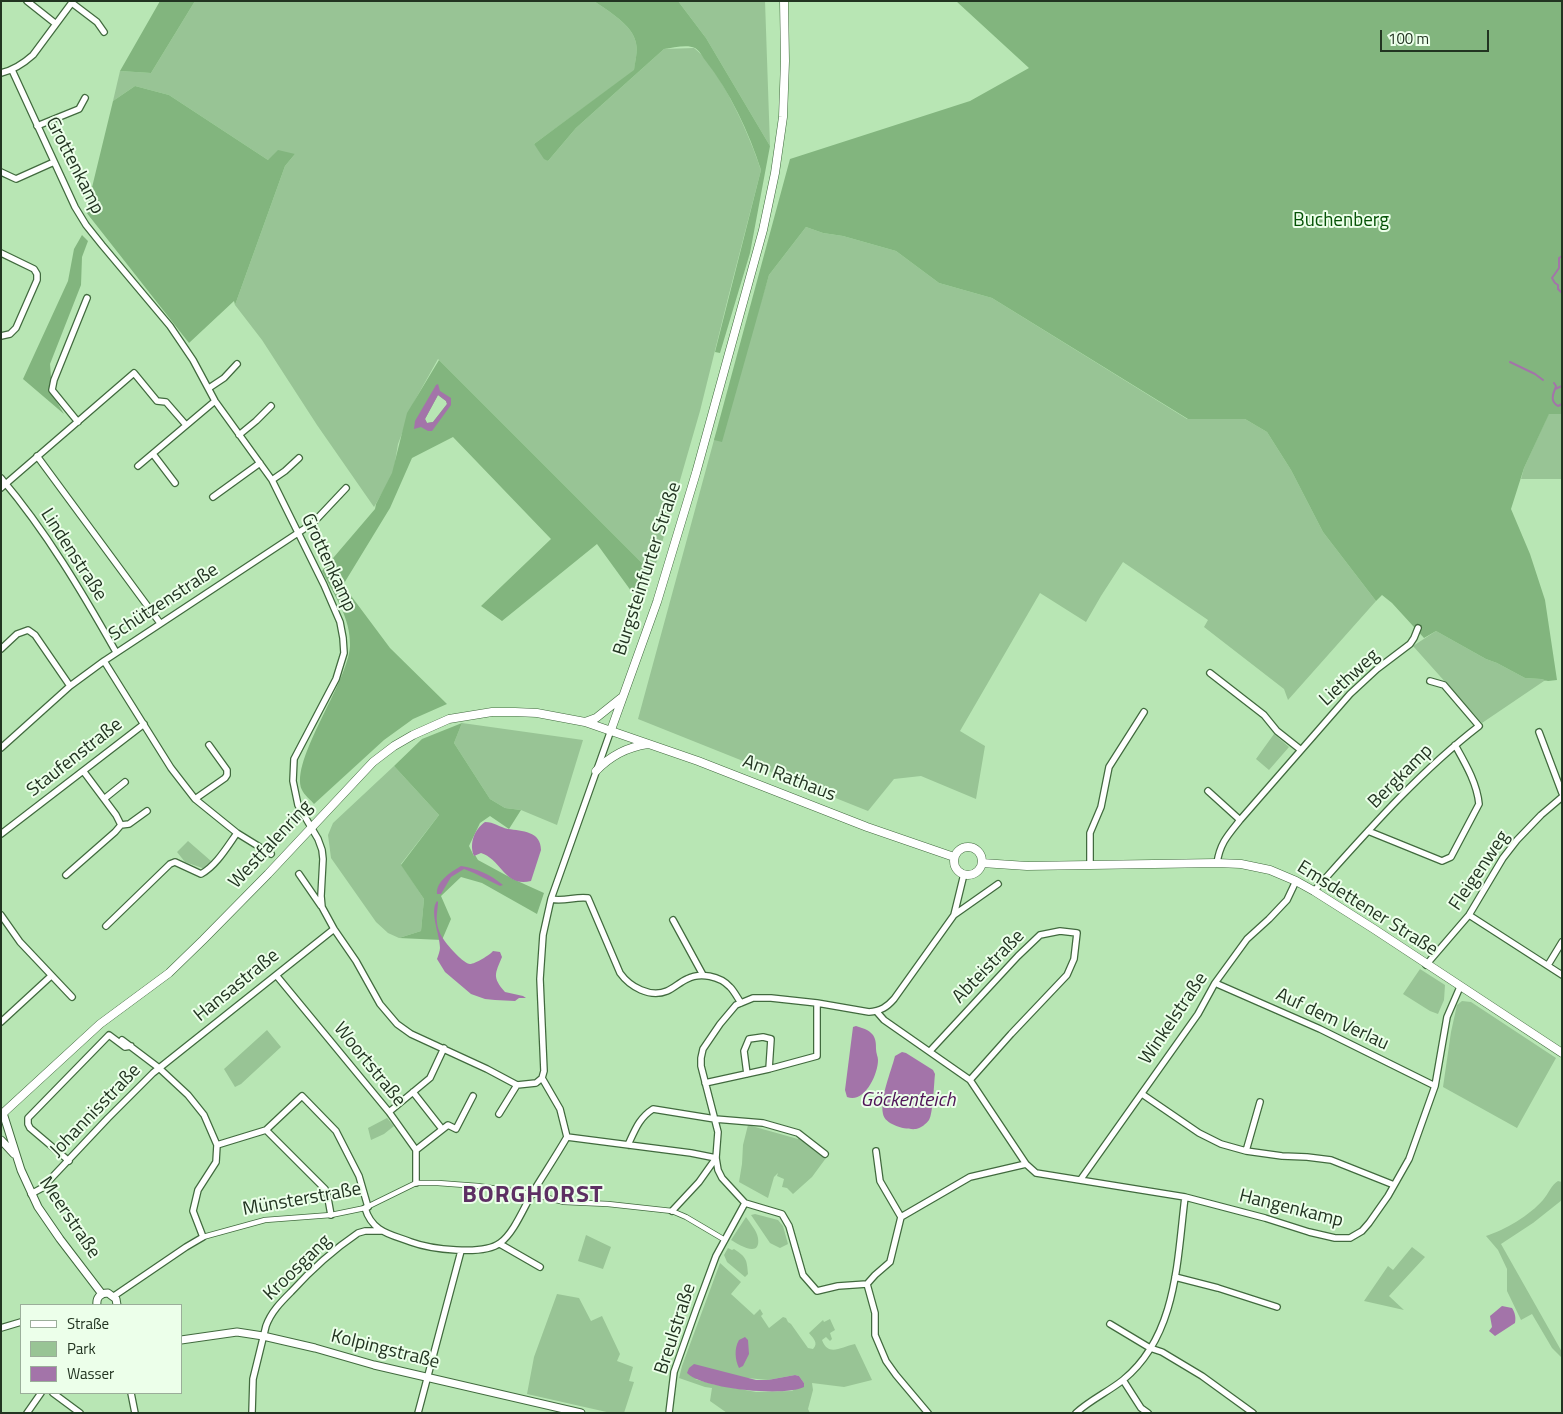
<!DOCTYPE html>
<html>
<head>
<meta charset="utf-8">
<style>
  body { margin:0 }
  #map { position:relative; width:1563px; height:1414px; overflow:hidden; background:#b8e6b4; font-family:"Titillium Web",sans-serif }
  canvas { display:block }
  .frame { position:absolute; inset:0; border:2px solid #223421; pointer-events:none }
  .legend { position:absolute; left:20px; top:1304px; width:162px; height:90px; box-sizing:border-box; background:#ecffea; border:1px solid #9bae9a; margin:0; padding:6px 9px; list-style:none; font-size:15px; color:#223421 }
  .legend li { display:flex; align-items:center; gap:10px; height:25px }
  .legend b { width:25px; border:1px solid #9bae9a }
  .scale { position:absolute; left:1380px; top:30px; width:109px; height:22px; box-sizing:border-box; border:2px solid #223421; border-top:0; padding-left:6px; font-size:15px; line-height:18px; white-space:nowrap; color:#223421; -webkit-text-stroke:4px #ecffea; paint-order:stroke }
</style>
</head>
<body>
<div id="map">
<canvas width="1563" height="1414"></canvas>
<div class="frame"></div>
<ul class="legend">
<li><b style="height:6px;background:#fff"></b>Straße</li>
<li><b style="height:14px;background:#98c495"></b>Park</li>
<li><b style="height:14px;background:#a374a9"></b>Wasser</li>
</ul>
<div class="scale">100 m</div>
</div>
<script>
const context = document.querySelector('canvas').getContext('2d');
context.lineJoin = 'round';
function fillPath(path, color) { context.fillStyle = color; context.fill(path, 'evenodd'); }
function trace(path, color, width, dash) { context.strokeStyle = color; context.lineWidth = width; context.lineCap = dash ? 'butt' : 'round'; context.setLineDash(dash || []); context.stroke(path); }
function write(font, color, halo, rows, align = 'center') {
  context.font = font + ' "Titillium Web",sans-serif'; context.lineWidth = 4; context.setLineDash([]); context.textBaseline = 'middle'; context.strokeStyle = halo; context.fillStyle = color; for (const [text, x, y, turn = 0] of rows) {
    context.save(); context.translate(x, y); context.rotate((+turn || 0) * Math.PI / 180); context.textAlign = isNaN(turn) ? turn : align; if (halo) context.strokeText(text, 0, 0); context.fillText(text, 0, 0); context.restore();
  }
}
const green = new Path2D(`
  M195,1H594C608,11 633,25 636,43C638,51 635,62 634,71L534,144L548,161L576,128L664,49L694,48C720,68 751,138 761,170L728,298L700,411L653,574L438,359L414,402L398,444L393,474L374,507L317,425L262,340L235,305L285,166L295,154L268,160L169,95L135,86L113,101L120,71L151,73Z
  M678,1H765L770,146L706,38Z
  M806,227L823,233L843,236L896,251L939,283L992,298L1187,419H1245L1267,432L1291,470L1323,532L1376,601L1288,700L1284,689L1204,627L1208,620L1123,562L1101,596L1086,622L1040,593L960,731L985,746L976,799L921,776L894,779L868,811L638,719L714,440L751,334L769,275Z
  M1549,413L1562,414V479H1521L1524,468Z
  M1436,631L1486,659L1497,663L1525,678L1541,679L1548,681H1544L1482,723L1413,646Z
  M462,723L583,740L557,825L521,810L505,808L490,799L454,743Z
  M1274,734L1289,747L1269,770L1256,759Z
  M394,766L439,815L401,864L424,899L421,931L399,938L388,933L376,922L331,858L328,835L333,823Z
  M188,841L211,861L205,869L185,862L177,852Z
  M1420,969L1445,985L1444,1000L1438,1014L1430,1011L1403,994Z
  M1462,1001L1471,1002L1556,1058L1517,1128L1443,1087L1451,1032L1457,1005Z
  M267,1030L281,1047L241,1084L235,1087L224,1069Z
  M387,1118L394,1126L384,1134L371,1140L368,1128Z
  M748,1125L798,1139L800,1136L826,1158L812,1177L793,1194L787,1188L782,1187L784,1179L777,1176L778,1173L774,1177L768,1198L739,1182L742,1164L743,1145Z
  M1558,1181L1562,1182V1200L1533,1223L1501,1244L1562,1352V1358L1552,1348L1532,1314L1521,1320L1507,1291V1269L1498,1250L1486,1236C1505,1230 1530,1215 1543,1200C1549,1193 1551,1185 1558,1181Z
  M755,1214L778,1220L783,1226L788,1244L780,1248L770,1243L751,1215Z
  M746,1217C750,1223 757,1231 758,1238C761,1259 738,1244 731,1240Z
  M586,1235L611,1247L603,1269L578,1261Z
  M1412,1247L1425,1257L1389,1296L1404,1310L1364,1301L1388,1266L1393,1270Z
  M728,1248L732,1250L734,1249C746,1257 747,1259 748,1274L745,1277L727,1262L724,1255Z
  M720,1263L741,1282L731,1294L754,1315L760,1309L763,1314L761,1316L769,1328L783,1317L786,1318L788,1322L791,1324L808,1348L813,1349C819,1343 813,1338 809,1333L823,1320L824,1322L830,1319L835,1330L830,1333L832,1339L830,1341L826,1337L822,1340C828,1357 841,1347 855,1344L872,1380L844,1387L812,1383L813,1390L808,1409L810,1413H727L710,1401L712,1388L705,1387L679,1378L682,1366ZM795,1375L799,1376L804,1383L792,1391L756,1392L712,1384L695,1379L747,1378L768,1380Z
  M557,1294L579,1298L591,1321L602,1316L620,1354L617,1361L633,1367L629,1381L634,1382L624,1413H611L527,1394L534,1357Z`);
const forest = new Path2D(`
  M160,1H195L151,73L120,71Z
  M594,1H678L706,38L770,146L750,253L720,353L715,352L761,170C749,132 730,92 705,60C702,56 699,50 695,48C687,44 673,48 664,49L576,128L548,161L544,159L534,144L634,70C635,62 638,51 636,43C633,25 608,11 594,1Z
  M956,1H1562V414H1549L1524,468L1511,509L1530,554L1545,600L1557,680L1548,681L1541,679L1525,678L1497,663L1486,659L1436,631L1424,638L1392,603L1382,595L1376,601L1323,532L1291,470L1267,432L1245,419H1188L992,298L939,283L896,251L843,236L823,233L806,227L769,275L722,442L714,440L790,159L970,101L1029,68Z
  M135,86L169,95L268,160L278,150L295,154L285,166L235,305L234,301L189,343L86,212L113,101Z
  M82,235L88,241L82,257L81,285L50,364L52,390L55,399L64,414L23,379L68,281L74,249Z
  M439,360L651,572L634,595L597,544L502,621L481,606L551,539L453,437L412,458L390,508L343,585L390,648L447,704L413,719L384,740L314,804C311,800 304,795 302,790C289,761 348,683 350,646C351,618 334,595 322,571L375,509L376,504L392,473L407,413ZM438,395L446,401L447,404L433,422L427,423L425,419Z
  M462,723L454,743L490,799L505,808L521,810L509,829L490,816L480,823L469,846L474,856L475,855L478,860L513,879L544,893L537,914L482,883L461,877L441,896L451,919L442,940L399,938L421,931L424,899L401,865L439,815L394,766L422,739Z`);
const water = new Path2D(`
  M438,384L440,391L451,398V405L432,431H428L421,427L414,429L415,421L436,385ZM438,395L446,401L447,404L433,422L427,423L425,419Z
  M485,822C494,822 499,827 508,829C522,831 541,831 541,850L531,881C505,888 501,859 481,853L474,856C469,844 474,830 485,822Z
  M461,866C476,868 491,875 503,885L500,886L474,873L464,869L451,877L441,894H437C436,881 451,872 461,866Z
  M437,901L438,902C438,908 436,916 437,922C437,928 441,936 444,940C448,946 464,964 470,964C475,964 490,955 493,951L500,952L502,957C495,974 492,977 505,992L523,996L526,998H519L515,1001L495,1000L485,999L471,994L445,972L437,959C438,956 440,951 440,948C440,934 429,912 437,901Z
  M856,1026C862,1028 868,1029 873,1035C876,1040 876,1044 876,1049C876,1053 878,1057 878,1060C878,1075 864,1104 847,1097L845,1090L853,1027Z
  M902,1052L906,1053L933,1070L935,1074C934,1083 933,1114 929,1120C926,1124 921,1128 916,1129C906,1130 885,1125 883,1114C880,1097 891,1072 895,1056Z
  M1502,1306L1512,1308C1515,1313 1516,1317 1515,1323L1495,1336L1489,1331L1492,1327L1490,1316Z
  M745,1337L748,1340L749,1354L743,1366L739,1368C735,1360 734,1348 739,1340Z
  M694,1364L756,1380H768L795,1375L799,1376L804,1383V1387C784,1397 702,1389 687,1373L689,1368Z`);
const stream = new Path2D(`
  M1562,256L1559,258V268L1552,278L1555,283L1558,285V289L1562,293
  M1510,362L1535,374L1543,380
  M1554,383L1556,386L1555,389
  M1562,386L1555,389C1552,396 1551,402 1558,406L1562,404`);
const pedestrian = new Path2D(`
  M203,1237L265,1220L331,1215L365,1208L416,1183H438L478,1186L532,1194L564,1202L608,1204L672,1211L686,1217L725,1240`);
const minor = new Path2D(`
  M27,1L56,24
  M72,3L97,22L104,32
  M12,70L75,207L86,225L102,245L170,326L193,360L215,401L272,480L324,585L340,622L343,638L344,653L336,679L294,759L293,781L298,805L318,839L322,850L323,859L321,896L322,907L334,929L356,961L380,1004L397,1024L411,1034L487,1069L517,1085L536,1083L542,1078
  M1,73C14,70 23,64 33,55L73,1
  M37,126L79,109L85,98
  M1,172L16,179L54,162
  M1,253L34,269L37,274V280L16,328L10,334L1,336
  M209,388L224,378L237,364
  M78,422L52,390L54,380L87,298
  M239,435L256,421L271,406
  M153,454L175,483
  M37,456L160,623
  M138,466L215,401
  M1,478C46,531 82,592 116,652
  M272,480L285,471L299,458
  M1,488L134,373L157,401L166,402L186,425
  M213,497L260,463
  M1,649L17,634L28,630L35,635L70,686
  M104,661L171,768L195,799L237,833L271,854
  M1210,673L1264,715L1277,731L1301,750
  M1539,732L1562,793
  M1,748L70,686L104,661L313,523L346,488
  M1208,791L1240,820
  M104,799L125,782
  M195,799L225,778L227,775V770L209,745
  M121,825L129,824L147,811
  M1368,831L1442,861L1451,857L1479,804C1477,783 1465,763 1455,745
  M1,834L144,724
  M1217,863C1220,843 1228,835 1240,820L1350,694L1377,669L1410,644L1414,638L1418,628
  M1090,865V833L1101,807L1109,767L1144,712
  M299,874L321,906
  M66,875L115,832L121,825L116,815L84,772
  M1314,891C1366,833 1418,773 1479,726L1444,685L1430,681
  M551,899C564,902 576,896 588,898L620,973C630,987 650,998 667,991C674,988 680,982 687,979C700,972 720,976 730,987C734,991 737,997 741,1003
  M1,915L20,942L72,997
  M954,915L998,884
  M1469,915L1562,975
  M673,920L703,975
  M106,926L170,864L175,862L201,874C216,866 227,847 237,833
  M1426,965L1469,915L1503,858L1517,840L1541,815L1562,797
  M1548,965L1562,942
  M276,975L389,1112L416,1150V1183
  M1215,983L1320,1029L1435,1086
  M877,1012L884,1020L970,1080L1026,1164L1036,1173L1185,1197L1265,1218L1309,1232L1335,1238H1350L1362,1231L1369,1223L1388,1196L1409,1159L1435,1086L1447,1017L1460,987
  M1,1022L51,976
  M930,1051L1018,956L1040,935L1060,931L1077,933L1074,959L1067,975L1011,1034L970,1080
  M747,1074L744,1051L749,1039L763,1037L771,1039L769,1069
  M705,1083L769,1069L817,1056V1003
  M413,1092L442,1129
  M1142,1094L1199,1133L1221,1144L1246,1151L1282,1156L1307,1157L1331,1160L1394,1185
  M389,1112L430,1078L444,1048
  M499,1114L517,1085
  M266,1130L302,1096L336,1131L359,1176L368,1207
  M567,1137L560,1109L542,1078L544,1071L540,979L543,935L551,899L611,730
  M567,1137L691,1153L716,1158
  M217,1145L266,1130L325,1189L327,1193L331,1215
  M628,1145C635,1130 639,1118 653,1109L715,1119L763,1123L798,1133L825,1154
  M416,1150L448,1125L456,1129L473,1096
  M876,1151L880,1181L901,1217
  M1246,1151L1260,1102
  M69,1161L30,1128L28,1124V1118L109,1035L125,1047L131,1046
  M1081,1179L1198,1014L1215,983L1247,939L1269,919L1287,900L1296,881
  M31,1194L42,1188L108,1118L153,1073L334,929
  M365,1208C372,1232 390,1234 411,1242C430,1249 483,1256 500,1243C514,1233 524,1207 533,1192C544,1174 556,1156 567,1137
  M672,1211L699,1182L716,1158
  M500,1244L540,1267
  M1175,1277L1218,1288L1277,1307
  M867,1284L838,1286L817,1291L803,1275L789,1226L782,1214L745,1203L722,1178L718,1170L716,1158L718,1132L701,1066V1058L703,1049L720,1024L736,1005L753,998H771L817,1003L869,1012C881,1011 887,1007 894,999L954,915L964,874
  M867,1284L875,1275L890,1262L901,1217L970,1177L1026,1164
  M867,1284L875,1313V1335L886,1361L896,1375L928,1413
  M114,1296L186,1247L203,1237L193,1211L198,1190L216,1162L217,1145L204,1115L188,1095L159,1068L122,1040
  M1110,1324L1150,1348L1162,1352L1202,1376L1253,1413
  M1,1328L21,1322
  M1123,1380L1141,1408L1148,1413
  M53,1393L80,1413
  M131,1393L135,1413
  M27,1413L41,1393
  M252,1413L253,1379L266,1326C271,1312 281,1302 291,1292C311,1270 333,1250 358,1233L365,1231H382
  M418,1413L461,1251
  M669,1413L674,1372L696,1310L716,1256L745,1203
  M1076,1413C1090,1400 1108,1392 1123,1380C1177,1336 1177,1261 1185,1197`);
const tertiary = new Path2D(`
  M3,1113L21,1170L38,1207L60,1239L102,1294
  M1,1140L14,1154
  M97,1305C96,1298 100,1293 108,1293L116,1299L117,1305
  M181,1340L237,1332L263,1336L315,1348L374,1365L581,1413`);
const secondary = new Path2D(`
  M585,722L596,718L621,698
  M611,730L657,602L696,473L763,230L775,173L783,117L785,61L784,1
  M596,771C611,755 627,747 648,744
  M954 861a14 14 0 1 1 28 0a14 14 0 1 1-28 0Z
  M982,863L1027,866L1217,863L1241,864L1270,870L1296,881L1314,891L1374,929L1562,1053
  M1,1115L100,1024L169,973L203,940L268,874L373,762L394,746L413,735L449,719L492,712H515L537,713L585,722L698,761L867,827L954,857`);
const streetNames = [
  ["Grottenkamp",74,166,63],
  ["Lindenstraße",73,555,57],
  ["Grottenkamp",328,563,65],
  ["Burgsteinfurter Straße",648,569,-72],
  ["Schützenstraße",164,603,-33],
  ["Liethweg",1350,678,-43],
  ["Staufenstraße",75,758,-38],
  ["Bergkamp",1401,777,-45],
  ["Am Rathaus",789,779,21],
  ["Westfalenring",271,845,-47],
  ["Fleigenweg",1480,871,-56],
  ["Emsdettener Straße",1367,909,32],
  ["Abteistraße",989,967,-46],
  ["Hansastraße",237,986,-39],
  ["Winkelstraße",1174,1019,-56],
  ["Auf dem Verlau",1332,1020,25],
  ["Woortstraße",369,1065,51],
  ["Johannisstraße",96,1111,-46],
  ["Münsterstraße",302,1200,-10],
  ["Hangenkamp",1291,1209,14],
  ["Meerstraße",69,1218,56],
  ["Kroosgang",298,1268,-44],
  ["Breulstraße",676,1329,-72],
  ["Kolpingstraße",385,1350,14]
];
const parkNames = [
  ["Buchenberg",1341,221]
];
const waterNames = [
  ["Göckenteich",908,1101]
];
const districtNames = [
  ["BORGHORST",533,1196]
];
fillPath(green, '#98c495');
fillPath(forest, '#82b57e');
fillPath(water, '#a374a9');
trace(stream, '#a374a9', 2);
trace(pedestrian, '#416a3e', 6);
trace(minor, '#416a3e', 8);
trace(tertiary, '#416a3e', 9);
trace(secondary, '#416a3e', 9);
trace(pedestrian, '#fff', 4.5);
trace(minor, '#fff', 5.5);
trace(tertiary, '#fff', 7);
trace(secondary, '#fff', 8);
write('19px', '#223421', '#ecffea', streetNames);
write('19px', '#045205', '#ecffea', parkNames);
write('italic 20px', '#4f1357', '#ecffea', waterNames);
context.letterSpacing = '1px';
write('bold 24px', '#5d2f63', '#ecffea', districtNames);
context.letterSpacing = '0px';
</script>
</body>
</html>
